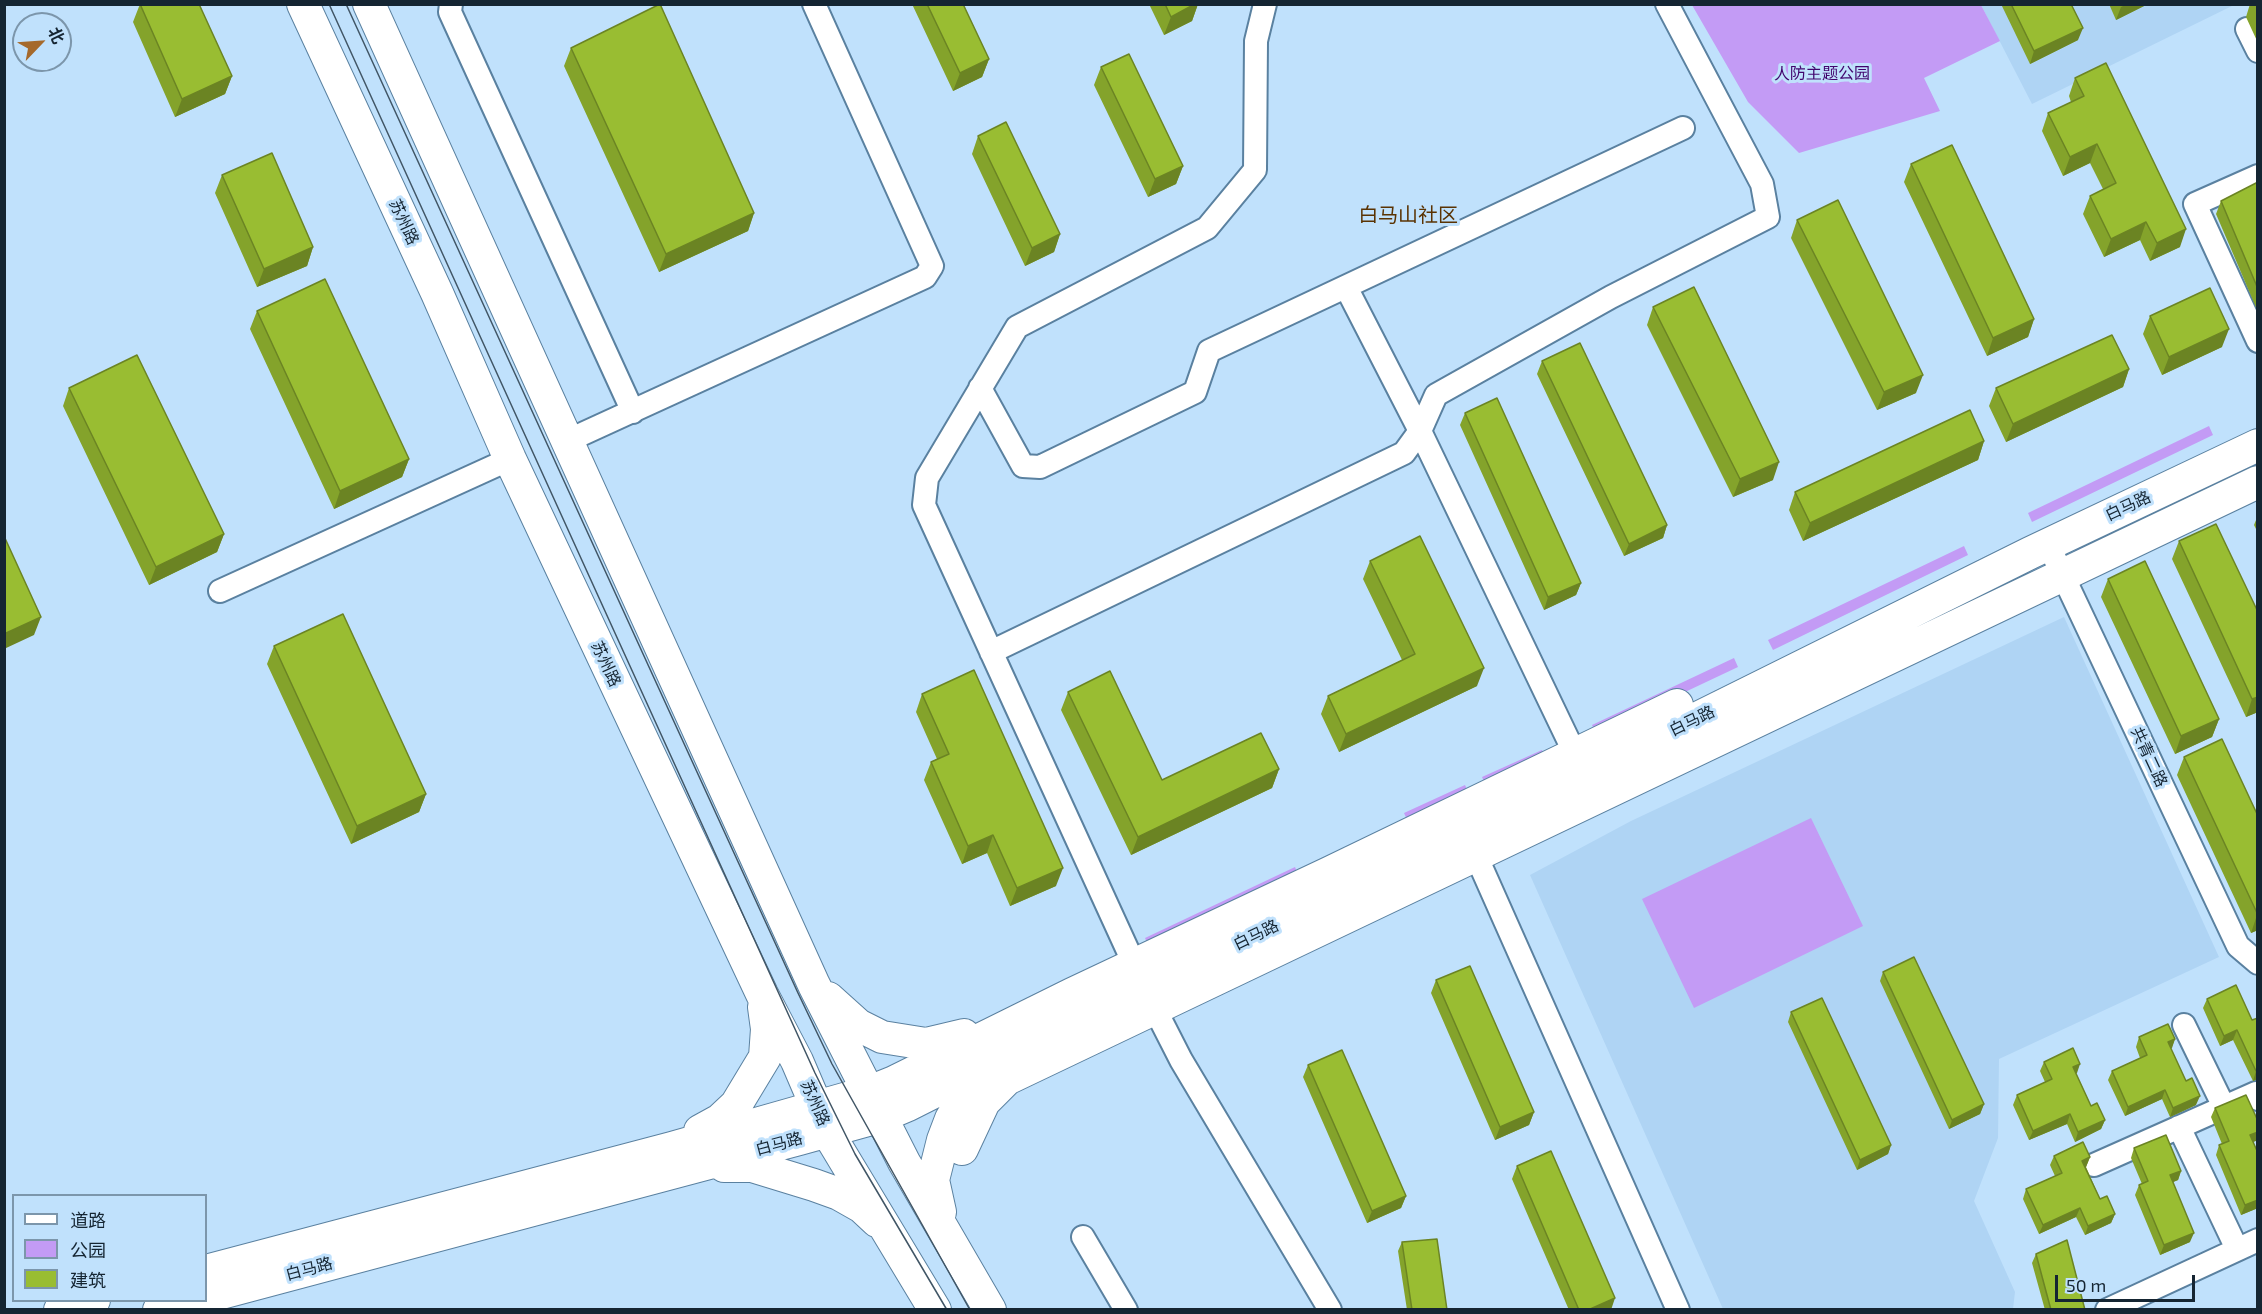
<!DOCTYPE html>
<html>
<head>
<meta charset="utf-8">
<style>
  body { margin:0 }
  #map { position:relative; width:2262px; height:1314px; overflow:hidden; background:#c0e1fc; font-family:"Exo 2","Noto Sans SC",sans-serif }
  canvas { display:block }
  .frame { position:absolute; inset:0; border:6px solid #152532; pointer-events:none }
  .legend { position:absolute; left:12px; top:1194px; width:195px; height:108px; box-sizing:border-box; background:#c0e1fc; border:2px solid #7c96ab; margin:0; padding:8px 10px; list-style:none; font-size:18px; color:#152532 }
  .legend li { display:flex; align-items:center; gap:12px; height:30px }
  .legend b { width:30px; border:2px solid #7c96ab }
  .north { position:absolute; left:12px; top:12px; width:60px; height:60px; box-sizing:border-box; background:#c0e1fc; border:2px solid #7c96ab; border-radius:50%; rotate:65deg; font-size:16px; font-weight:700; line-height:24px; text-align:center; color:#152532 }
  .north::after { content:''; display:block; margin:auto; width:21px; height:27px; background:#a5692b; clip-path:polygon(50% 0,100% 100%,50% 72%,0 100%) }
  .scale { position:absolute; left:2055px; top:1275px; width:140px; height:27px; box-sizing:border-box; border:3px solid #152532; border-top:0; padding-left:8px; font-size:18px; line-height:21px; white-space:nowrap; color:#152532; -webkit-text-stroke:4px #c0e1fc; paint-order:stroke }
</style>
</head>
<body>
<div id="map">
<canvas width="2262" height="1314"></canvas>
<div class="frame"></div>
<ul class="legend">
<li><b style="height:8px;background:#fff"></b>道路</li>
<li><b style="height:16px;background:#c39bf5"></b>公园</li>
<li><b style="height:16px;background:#99bd32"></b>建筑</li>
</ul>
<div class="north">北</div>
<div class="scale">50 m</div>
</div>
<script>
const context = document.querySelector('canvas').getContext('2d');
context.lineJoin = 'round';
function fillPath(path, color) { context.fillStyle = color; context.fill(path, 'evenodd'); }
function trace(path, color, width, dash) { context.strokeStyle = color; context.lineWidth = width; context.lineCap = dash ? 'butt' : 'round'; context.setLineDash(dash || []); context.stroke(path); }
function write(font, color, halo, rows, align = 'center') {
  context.font = font + ' "Exo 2","Noto Sans SC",sans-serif'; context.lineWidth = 6; context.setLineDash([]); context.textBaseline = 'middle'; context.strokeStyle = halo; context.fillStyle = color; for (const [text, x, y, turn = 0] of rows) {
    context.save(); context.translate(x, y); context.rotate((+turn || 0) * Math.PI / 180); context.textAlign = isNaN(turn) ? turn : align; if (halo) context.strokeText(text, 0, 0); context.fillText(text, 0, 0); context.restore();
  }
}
const built = new Path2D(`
  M1981,5H2234L2032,104Z
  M2064,617L2219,957L1999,1059L1998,1138L1974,1201L2015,1292L2013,1309H1723L1530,875L1631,821Z`);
const green = new Path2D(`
  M1692,5H1981L2000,41L1924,78L1940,111L1799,153L1748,102Z
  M2209,426L2213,435L2032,522L2028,513Z
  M2257,458V470L2078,556L2073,547Z
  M1964,546L1968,555L1773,650L1768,640Z
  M1734,658L1738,667L1596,734L1592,725Z
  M1542,750L1546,758L1486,786L1482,777Z
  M1465,785L1469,794L1408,822L1404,813Z
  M1811,818L1863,926L1694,1008L1642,899Z
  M1295,867L1299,877L1149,947L1145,938Z`);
const street = new Path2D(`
  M451,4L450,12L633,412
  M2247,29L2258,51
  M2258,176L2195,204L2258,341
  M1346,287L1420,431
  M980,388L1023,466L1040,467L1195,392L1209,351L1683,128
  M1420,431L1436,395L1611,297L1768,217L1762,184L1667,4
  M567,441L925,277L932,266L814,4
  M2048,544L2238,946L2258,963
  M220,591L510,459
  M991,652L1404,453L1420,431L1575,754
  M1470,842L1678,1310
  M1134,964L924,505L927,478L1017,327L1207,228L1255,170L1256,41L1265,4
  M1155,1009L1181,1060L1330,1310
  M2184,1025L2224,1107
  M2179,1127L2237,1249
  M2094,1165L2256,1093L2258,1099
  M1083,1237L1126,1310
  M2107,1310L2258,1240`);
const secondary = new Path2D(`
  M303,4L437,293L510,459L762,994L797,1061L827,1131L935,1310
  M369,4L814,985L904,1162L990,1310
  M828,998L858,1025L882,1037L926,1044L964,1035
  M700,1131L720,1120L736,1105L765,1057L767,1029L764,1007
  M962,1149L984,1102L1007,1079L2258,482
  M724,1166H752L814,1185L839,1194L862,1207L877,1221
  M940,1212L933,1180L943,1140L951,1119L963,1099L977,1081
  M206,1271L672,1148L869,1092L894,1082L1072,994L1329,873L1677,705
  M206,1297L799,1139L882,1116L908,1105L1029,1044L1466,833L2030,553L2258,445
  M60,1310L94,1300
  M159,1310L193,1300`);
const tram = new Path2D(`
  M329,4L815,1073L855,1154L947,1310
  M346,4L798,993L832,1064L970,1310`);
const wall = new Path2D(`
  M140,4L232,76L225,94L175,117L133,22Z
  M912,4H963L989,59L982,77L953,91Z
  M1149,4H1198L1192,21L1164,35Z
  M2001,4H2071L2078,40L2030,64Z
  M2109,4H2148L2116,20Z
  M2250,4H2258V43L2246,17Z
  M571,48L754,213L748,231L659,272L564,66Z
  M1101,67L1183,166L1176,184L1148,197L1094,85Z
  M2075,78L2180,247L2150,261L2140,240L2104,257L2083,214L2090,196L2103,189L2090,163L2063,176L2042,131L2048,113L2071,102L2069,96Z
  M978,136L1060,234L1054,252L1025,266L972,154Z
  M1911,164L2034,319L2028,337L1987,356L1904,182Z
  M222,175L313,247L307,266L257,287L215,193Z
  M2258,182V312L2216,214L2221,201Z
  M1797,220L1916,393L1877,410L1791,238Z
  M1653,307L1773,480L1733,497L1647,325Z
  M257,311L409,459L402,477L334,509L250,329Z
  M2150,316L2222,347L2162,375L2143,334Z
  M1542,361L1667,525L1663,538L1624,556L1537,374Z
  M2129,369L2123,387L2006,442L1989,406L1996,388Z
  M69,388L224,534L217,552L149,585L63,406Z
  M1465,413L1581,583L1576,595L1544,610L1460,425Z
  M1984,441L1978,460L1803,541L1789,510L1795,492Z
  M2258,515V533L2254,525Z
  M2216,524L2258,712L2246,717L2172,559L2179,541Z
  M1370,561L1477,686L1339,752L1321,714L1328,696L1402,660L1363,579Z
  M2108,579L2219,719L2212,737L2175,754L2101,597Z
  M274,646L426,794L419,812L351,844L267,664Z
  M1068,692L1162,780L1279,769L1272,788L1131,855L1061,710Z
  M922,694L1056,886L1010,906L987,853L962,864L924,780L931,762L937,759L916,712Z
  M2184,757L2258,816V930L2251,933L2177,775Z
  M1883,972L1984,1104L1980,1114L1949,1129L1880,981Z
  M1436,980L1534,1112L1529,1125L1495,1140L1431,993Z
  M2207,999L2252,1020L2258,1079L2253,1081L2233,1040L2220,1046L2203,1008Z
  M1791,1012L1891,1145L1888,1154L1857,1170L1788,1022Z
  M2139,1037L2175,1039L2171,1049L2196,1105L2170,1117L2162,1099L2125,1116L2108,1080L2112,1071L2140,1058L2136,1047Z
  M2044,1062L2077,1073H2076L2091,1106L2105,1120L2101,1129L2075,1142L2067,1124L2029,1140L2013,1105L2017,1095L2045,1082L2040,1071Z
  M1308,1065L1406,1196L1401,1208L1367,1223L1303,1077Z
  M2215,1108L2253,1142L2258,1153V1208L2241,1215L2216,1155L2219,1145L2222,1144L2211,1117Z
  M2134,1148L2181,1171L2178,1180L2173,1182L2190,1242L2160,1255L2135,1195L2139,1185L2142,1184L2131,1158Z
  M2054,1156L2090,1157L2086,1167L2100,1199L2115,1214L2111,1223L2085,1235L2076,1217L2039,1234L2023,1199L2026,1189L2055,1176L2050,1165Z
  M1517,1166L1611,1310H1569L1512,1179Z
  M1402,1242L1447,1310H1407L1398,1251Z
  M2036,1254L2085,1310H2045L2032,1263Z`);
const shadedWall = new Path2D(`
  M1195,4H1198L1192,21L1164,35L1171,17Z
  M2127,4H2148L2116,20L2121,7Z
  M2083,28L2078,40L2030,64L2034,51Z
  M989,59L982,77L953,91L960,73Z
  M232,76L225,94L175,117L182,99Z
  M2097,144L2090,163L2063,176L2070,157Z
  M1183,166L1176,184L1148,197L1155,179Z
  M754,213L748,231L659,272L666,254Z
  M2146,222L2140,240L2104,257L2111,239Z
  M2186,229L2180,247L2150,261L2157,243Z
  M1060,234L1054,252L1025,266L1032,248Z
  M313,247L307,266L257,287L264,269Z
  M2034,319L2028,337L1987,356L1993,338Z
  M2229,329L2222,347L2162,375L2169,357Z
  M2129,369L2123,387L2006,442L2013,424Z
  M1923,375L1916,393L1877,410L1884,392Z
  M1984,441L1978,460L1803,541L1810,523Z
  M409,459L402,477L334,509L340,491Z
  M1779,462L1773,480L1733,497L1740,479Z
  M1667,525L1663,538L1624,556L1629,544Z
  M224,534L217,552L149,585L156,567Z
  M1581,583L1576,595L1544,610L1548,597Z
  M41,617L34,635L4,649V634Z
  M1484,668L1477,686L1339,752L1346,734Z
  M2258,697V712L2246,717L2252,699Z
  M2219,719L2212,737L2175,754L2181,736Z
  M1279,769L1272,788L1131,855L1138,837Z
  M426,794L419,812L351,844L357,826Z
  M993,835L987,853L962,864L968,846Z
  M1063,868L1056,886L1010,906L1017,888Z
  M2257,915L2258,930L2251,933Z
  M2237,1030L2233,1040L2220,1046L2224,1036Z
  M2175,1039L2172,1048L2164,1052L2168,1042Z
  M2080,1064L2077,1073L2069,1076L2073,1067Z
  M2256,1071H2258V1079L2253,1081Z
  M2165,1090L2162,1099L2125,1116L2128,1107Z
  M2200,1096L2196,1105L2170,1117L2173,1108Z
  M1984,1104L1980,1114L1949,1129L1952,1120Z
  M1534,1112L1529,1125L1495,1140L1500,1127Z
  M2070,1114L2067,1124L2029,1140L2033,1131Z
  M2105,1120L2101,1129L2075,1142L2078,1132Z
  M2258,1132V1140L2247,1145L2250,1135Z
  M1891,1145L1888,1154L1857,1170L1860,1160Z
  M2090,1157L2086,1167L2079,1170L2082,1161Z
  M2181,1171L2178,1180L2166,1185L2170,1175Z
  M1406,1196L1401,1208L1367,1223L1372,1211Z
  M2258,1200V1208L2241,1215L2245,1205Z
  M2080,1208L2076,1217L2039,1234L2043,1225Z
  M2115,1214L2111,1223L2085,1235L2088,1226Z
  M2194,1233L2190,1242L2160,1255L2164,1245Z
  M1615,1298L1611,1310H1588Z`);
const building = new Path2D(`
  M140,4H199L232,76L182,99Z
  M660,4L754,213L666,254L571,48Z
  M927,4H963L989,59L960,73Z
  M1165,4H1195L1171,17Z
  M2011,4H2071L2083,28L2034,51Z
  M1129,54L1183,166L1155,179L1101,67Z
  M2106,63L2186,229L2157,243L2146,222L2111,239L2090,196L2116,183L2097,144L2070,157L2048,113L2084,96L2075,78Z
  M1006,122L1060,234L1032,248L978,136Z
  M1952,145L2034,319L1993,338L1911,164Z
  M272,153L313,247L264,269L222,175Z
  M2258,182V289L2221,201Z
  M1838,200L1923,375L1884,392L1797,220Z
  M325,279L409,459L340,491L257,311Z
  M1694,287L1779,462L1740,479L1653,307Z
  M2210,288L2229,329L2169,357L2150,316Z
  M2112,335L2129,369L2013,424L1996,388Z
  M1580,343L1667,525L1629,544L1542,361Z
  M137,355L224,534L156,567L69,388Z
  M1497,398L1581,583L1548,597L1465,413Z
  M1970,410L1984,441L1810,523L1795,492Z
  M2216,524L2258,612V697L2252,699L2179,541Z
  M4,536L41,617L4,634Z
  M1420,536L1484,668L1346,734L1328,696L1415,654L1370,561Z
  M2145,561L2219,719L2181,736L2108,579Z
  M343,614L426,794L357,826L274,646Z
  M974,670L1063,868L1017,888L993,835L968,846L931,762L949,754L922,694Z
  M1110,671L1162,780L1261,733L1279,769L1138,837L1068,692Z
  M2222,739L2258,816V915L2184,757Z
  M1914,957L1984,1104L1952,1120L1883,972Z
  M1470,966L1534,1112L1500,1127L1436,980Z
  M2236,985L2252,1020L2258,1018V1071H2256L2237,1030L2224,1036L2207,999Z
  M1822,998L1891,1145L1860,1160L1791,1012Z
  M2168,1024L2175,1039L2168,1042L2186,1081L2192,1078L2200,1096L2173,1108L2165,1090L2128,1107L2112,1071L2147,1055L2139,1037Z
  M2073,1048L2080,1064L2073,1067L2091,1106L2097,1103L2105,1120L2078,1132L2070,1114L2033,1131L2017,1095L2052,1079L2044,1062Z
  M1342,1050L1406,1196L1372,1211L1308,1065Z
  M2246,1095L2258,1121V1132L2250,1135L2258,1153V1200L2245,1205L2219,1145L2229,1141L2215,1108Z
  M2166,1135L2181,1171L2170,1175L2194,1233L2164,1245L2139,1185L2148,1181L2134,1148Z
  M2083,1142L2090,1157L2082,1161L2100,1199L2107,1196L2115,1214L2088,1226L2080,1208L2043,1225L2026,1189L2062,1173L2054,1156Z
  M1551,1151L1615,1298L1588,1310H1579L1517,1166Z
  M1437,1239L1447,1310H1412L1402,1242Z
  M2067,1240L2085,1310H2051L2036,1254Z`);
const parkNames = [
  ["人防主题公园",1822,74]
];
const streetNames = [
  ["苏州路",404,222,65],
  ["白马路",2128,506,-25],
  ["苏州路",606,664,65],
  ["白马路",1692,721,-26],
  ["共青二路",2149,757,65],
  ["白马路",1256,935,-26],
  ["苏州路",815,1103,66],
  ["白马路",779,1144,-15],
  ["白马路",309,1269,-15]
];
const quarterNames = [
  ["白马山社区",1408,215]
];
fillPath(built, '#afd4f4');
fillPath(green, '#c39bf5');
trace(street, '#5a81a0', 26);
trace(secondary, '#5a81a0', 34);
trace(street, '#fff', 22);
trace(secondary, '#fff', 32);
trace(tram, '#415666', 1.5);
fillPath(wall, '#84a32b');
fillPath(shadedWall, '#6b8423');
fillPath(building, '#99bd32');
trace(building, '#6b8423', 1.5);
write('16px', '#41046d', '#c0e1fc', parkNames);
write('16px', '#152532', '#c0e1fc', streetNames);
write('20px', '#5a3303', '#c0e1fc', quarterNames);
</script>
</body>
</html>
